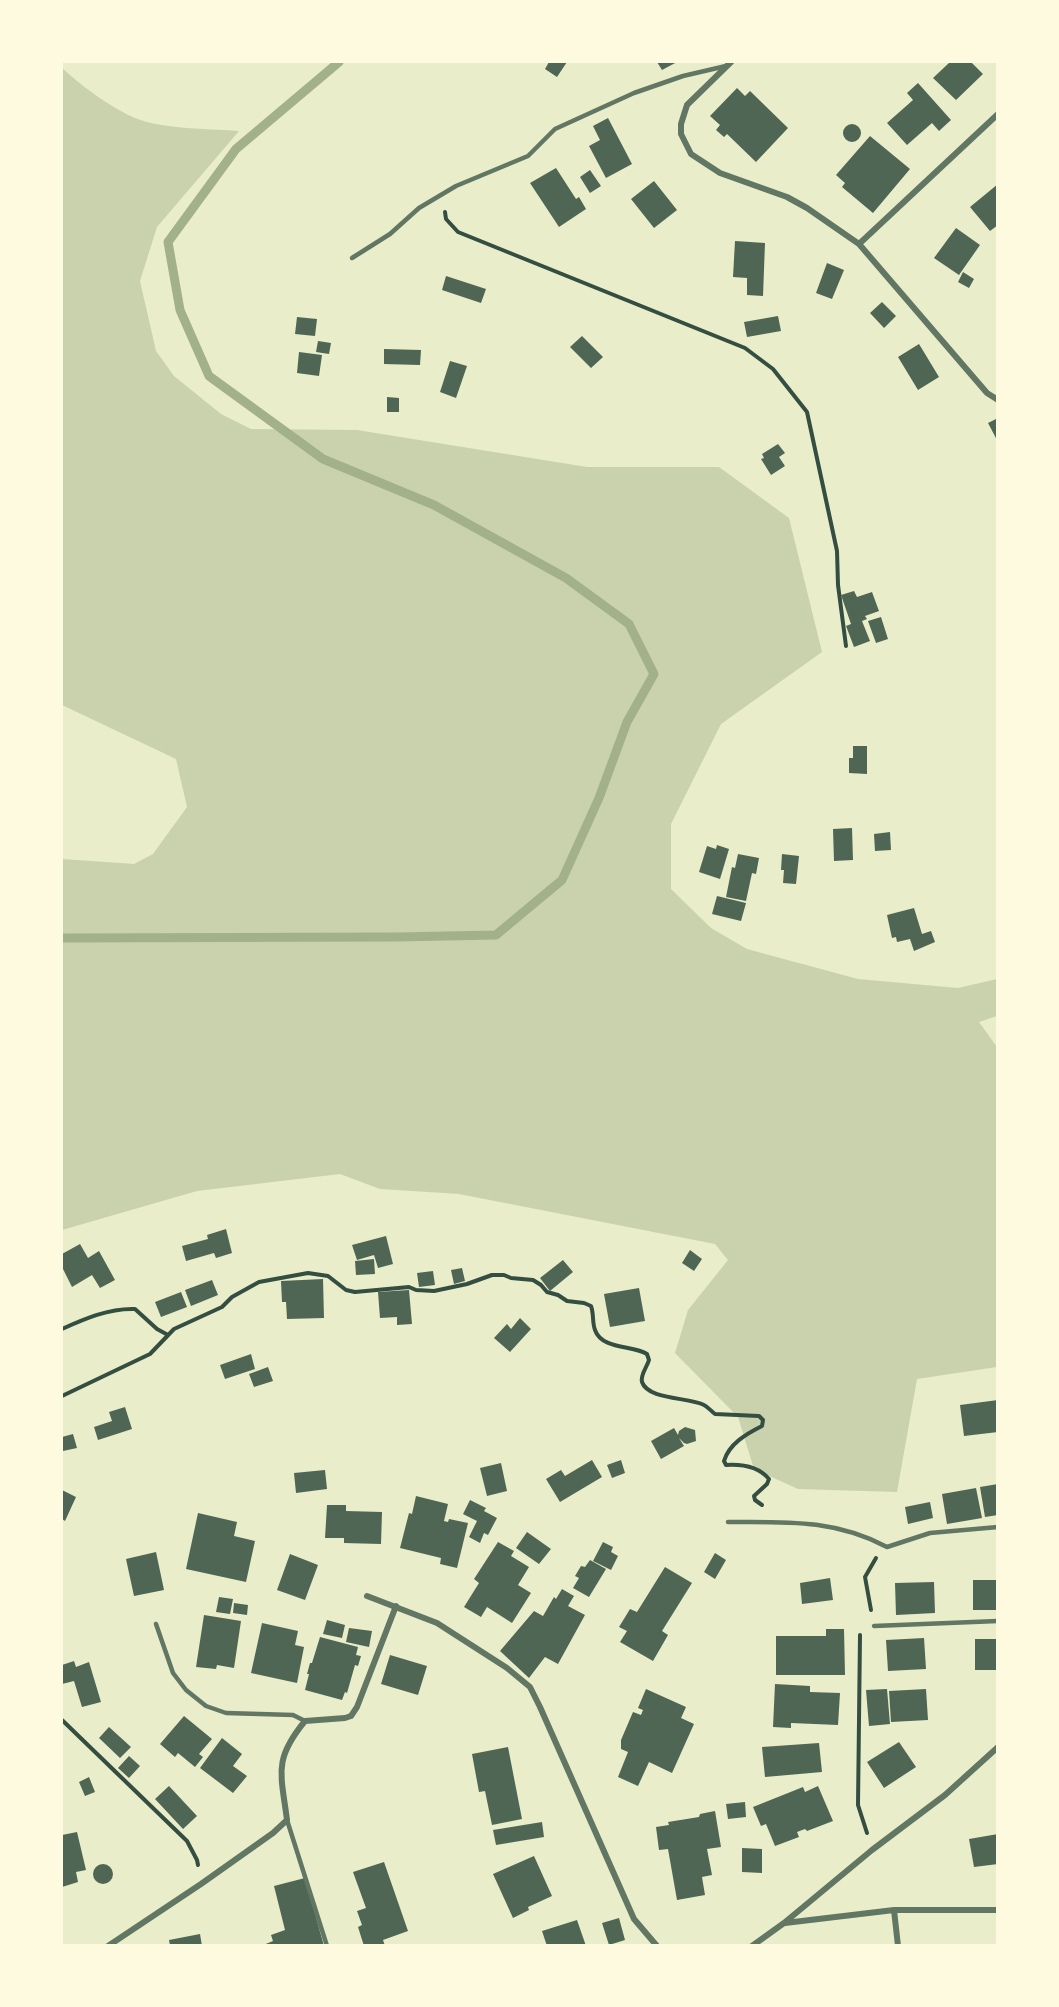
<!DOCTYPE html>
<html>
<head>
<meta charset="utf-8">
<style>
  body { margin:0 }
  #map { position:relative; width:1059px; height:2007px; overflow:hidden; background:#e9edc9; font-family:"PT Sans",sans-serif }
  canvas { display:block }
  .frame { position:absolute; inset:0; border:63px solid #fefae0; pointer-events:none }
</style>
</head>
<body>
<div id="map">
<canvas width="1059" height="2007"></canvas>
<div class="frame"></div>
</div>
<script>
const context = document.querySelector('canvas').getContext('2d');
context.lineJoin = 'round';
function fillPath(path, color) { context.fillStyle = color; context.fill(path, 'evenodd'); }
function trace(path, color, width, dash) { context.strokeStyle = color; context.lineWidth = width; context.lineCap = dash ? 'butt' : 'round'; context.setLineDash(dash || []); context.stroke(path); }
const green = new Path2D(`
  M62,68C84,88 122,117 151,123C179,129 210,129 239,131L157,227L140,281L156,351L174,376L221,414L251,429L357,430L587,467H719L789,518L822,652L721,724L671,824V889L711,928L747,949L858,979L958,988L997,979V1016L979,1022L997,1047V1367L917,1379L897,1492L798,1489L754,1469L738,1417L675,1353L688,1310L728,1260L715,1244L459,1194L380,1189L340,1174L197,1191L62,1230V859L134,864L153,854L187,807L176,759L62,705Z`);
const stream = new Path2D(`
  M62,938L397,937L496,935L562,880L599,798L627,722L654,674L629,624L566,578L434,505L323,459L209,376L180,310L168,242L236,149L339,62`);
const building = new Path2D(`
  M549,62H567L557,77L545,69Z
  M657,62H677L662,70Z
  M950,62H971L983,74L956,100L933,78Z
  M918,83L951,120L939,131L932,123L907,145L887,123L913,100L907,93Z
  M737,88L745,96L750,91L788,128L756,162L727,134L724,137L716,130L720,125L710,116Z
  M608,118L632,164L606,178L589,146L600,140L593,126Z
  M843 133a9 9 0 1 1 18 0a9 9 0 1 1-18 0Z
  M870,136L910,169L873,213L842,187L845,183L836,175Z
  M556,168L576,199L579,197L586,209L559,227L530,183Z
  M590,170L601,186L590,193L580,177Z
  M654,181L677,210L654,228L631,199Z
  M998,184V225L990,231L970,207Z
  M956,228L980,245L959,275L934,258Z
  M735,241L765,243L763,296L747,295V278L733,277Z
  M827,263L844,270L832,299L816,293Z
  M963,272L974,279L969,288L958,282Z
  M446,276L486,289L481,303L442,290Z
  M882,302L896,316L884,328L870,313Z
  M778,316L781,331L747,337L744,322Z
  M297,317L317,319L315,336L295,334Z
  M582,336L603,357L591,368L570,347Z
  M318,341L331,343L329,354L316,352Z
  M919,344L939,377L918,390L898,357Z
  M384,349L421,350L420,365L384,364Z
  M299,352L322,355L319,376L297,373Z
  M450,361L467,366L456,398L440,392Z
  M387,397L399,398V412H387Z
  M998,418V442L988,423Z
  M778,444L785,453L779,457L785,466L771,475L761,459L764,458L762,454Z
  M854,591L857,597L872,592L879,611L865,616L867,619L862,621L870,641L854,647L846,626L851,624L841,595Z
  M881,617L888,639L876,643L868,621Z
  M853,746H867V774L849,773V758H853Z
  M852,828L853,860L834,861L833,829Z
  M890,832L891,850L875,851L874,834Z
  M717,845L729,849L720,879L699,872L707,846L716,849Z
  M738,854L759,858L756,874L752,873L746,901L726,897L732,867L735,868Z
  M782,854L799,856L796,884L783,883L784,870H781Z
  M717,896L746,903L741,921L712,914Z
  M914,908L922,934L931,931L935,942L914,951L910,939L897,942L896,937L892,938L887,915Z
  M226,1229L232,1253L216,1258L214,1253L186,1261L182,1246L208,1239L207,1235Z
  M386,1236L393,1264L378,1268L374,1255L357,1260L352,1245Z
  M80,1244L88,1258L99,1251L115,1280L100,1288L92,1275L72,1287L62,1267V1254Z
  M690,1250L702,1259L694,1271L682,1263Z
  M374,1259L375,1274L356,1275L355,1261Z
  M563,1260L573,1272L550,1291L540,1278Z
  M462,1268L465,1281L454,1284L451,1270Z
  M433,1271L435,1285L419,1287L417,1273Z
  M323,1279L324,1318L287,1319L286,1302H282L281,1281Z
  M212,1280L218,1295L191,1306L185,1290Z
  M639,1288L645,1321L610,1327L604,1294Z
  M409,1290L412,1324L397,1325V1317L380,1318L378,1292Z
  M181,1292L187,1307L161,1317L155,1302Z
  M520,1318L531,1329L510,1352L494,1338L507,1324L511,1329Z
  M251,1354L255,1369L225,1379L220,1365Z
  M268,1367L273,1381L254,1387L249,1374Z
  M998,1400V1432L964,1436L960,1405Z
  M125,1407L132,1429L98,1440L94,1427L112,1421L109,1412Z
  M685,1427L695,1430L696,1441L687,1444L684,1443L679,1438L684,1446L661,1459L651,1441L674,1428L678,1435L679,1431Z
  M73,1434L77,1448L63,1451L62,1437Z
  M592,1460L602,1477L560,1502L546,1479L561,1470L565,1476Z
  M621,1460L625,1473L612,1478L607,1465Z
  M501,1463L507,1491L487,1496L480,1468Z
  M325,1470L327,1489L296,1493L294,1473Z
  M998,1484V1515L985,1517L980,1487Z
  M976,1488L982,1518L947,1524L942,1494Z
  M62,1490L76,1497L65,1521L62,1519Z
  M416,1496L448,1504L444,1521L448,1522L449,1519L468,1523L457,1568L440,1564L441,1558L400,1548L409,1513L412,1514Z
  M470,1500L486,1508L484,1511L497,1518L488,1535L484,1533L480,1543L469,1537L477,1521L463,1514Z
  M930,1502L933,1518L908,1524L905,1507Z
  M327,1505H346V1511L382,1512L381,1544L344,1543V1538H325Z
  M198,1513L237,1522L234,1536L255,1541L246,1582L186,1569Z
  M527,1532L551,1549L539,1564L516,1548Z
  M498,1542L514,1551L511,1556L529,1567L518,1585L531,1593L512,1623L487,1607L481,1617L464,1607L479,1583L474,1579Z
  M603,1542L613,1547L611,1552L618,1556L611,1570L593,1561Z
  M156,1552L164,1590L134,1596L126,1559Z
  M715,1553L726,1560L715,1579L704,1572Z
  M290,1554L318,1565L305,1600L277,1590Z
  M590,1560L606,1569L589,1597L573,1588L579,1578L575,1576L581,1566L585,1567Z
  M665,1567L692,1583L662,1631L668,1635L653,1661L620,1642L627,1631L619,1627L630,1609L637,1612Z
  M830,1578L833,1600L802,1604L800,1583Z
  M973,1580H998V1610H973Z
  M934,1582L935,1613L896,1615L895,1583Z
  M562,1589L574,1596L568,1606L585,1615L558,1664L545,1657L529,1678L500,1651L534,1611L543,1616L554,1597L556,1599Z
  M219,1597L233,1599L230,1614L216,1612Z
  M234,1603L248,1605L247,1615L233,1613Z
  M204,1615L241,1621L234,1668L217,1665L216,1669L196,1667Z
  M327,1620L345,1625L342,1638L323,1634Z
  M262,1623L298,1631L295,1645L304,1647L297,1683L251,1673Z
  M349,1628L372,1631L369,1647L346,1642Z
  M826,1629H844L845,1675H776V1636H826Z
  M320,1637L358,1647L356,1655L361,1656L358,1666L355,1665L347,1693L345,1692L342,1700L305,1690L309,1674H307L310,1663H312Z
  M924,1638L926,1669L888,1671L886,1640Z
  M975,1639H998V1670H975Z
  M390,1655L427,1666L418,1695L381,1684Z
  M74,1661L76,1667L89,1662L101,1702L82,1707L74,1681L62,1684V1665Z
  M775,1684L810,1686V1692L840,1693L838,1725L791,1723V1728L773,1727Z
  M646,1689L686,1707L681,1718L694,1724L672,1773L649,1762L638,1786L618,1777L628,1752L621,1749V1740L633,1712L641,1715L643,1710L638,1708Z
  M887,1689L890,1724L869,1726L866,1690Z
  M926,1689L928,1720L891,1722L889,1691Z
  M184,1716L212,1739L199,1754L203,1757L195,1767L178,1753L175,1757L160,1744Z
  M109,1727L131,1747L120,1758L99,1738Z
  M222,1738L242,1754L233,1766L247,1776L233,1793L200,1768Z
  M899,1742L916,1767L884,1788L867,1762Z
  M819,1743L822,1772L765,1777L762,1747Z
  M508,1747L522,1819L492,1825L485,1791L479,1792L472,1754Z
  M129,1756L140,1766L129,1778L118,1768Z
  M89,1777L95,1792L85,1796L79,1782Z
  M169,1786L197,1816L183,1829L155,1799Z
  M818,1786L833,1821L807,1831L805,1829L797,1832L799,1837L775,1846L766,1824L761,1826L753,1807L803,1787L805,1792Z
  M745,1802L746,1817L728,1819L726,1804Z
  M715,1811L721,1847L707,1849L712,1875L702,1877L705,1895L677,1900L668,1849L659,1850L656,1827L669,1825L668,1822L699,1817L700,1814Z
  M542,1822L544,1837L496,1845L493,1830Z
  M77,1832L86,1870L76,1872L78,1882L62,1887V1835Z
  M998,1834V1864L974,1867L969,1839Z
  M742,1848L762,1849V1873L742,1872Z
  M534,1856L552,1896L528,1907L529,1910L513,1918L493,1874Z
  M384,1862L408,1931L383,1940L385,1946H364L358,1927L362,1925L357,1911L366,1908L353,1872Z
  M93 1874a10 10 0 1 1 20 0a10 10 0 1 1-20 0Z
  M305,1878L324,1946H261L273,1941L271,1935L285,1930L274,1886Z
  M619,1918L625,1940L609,1945L602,1923Z
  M577,1920L586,1946H547L542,1931Z
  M200,1934L202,1946H170L169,1940Z`);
const path = new Path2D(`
  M445,212L446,219L458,232L745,348L773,369L807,412L837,551L838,585L846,646
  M62,1329C84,1319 109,1308 135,1309L157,1329L168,1335
  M62,1396L150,1354L174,1329L222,1307L232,1297L259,1282L308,1273L328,1276L346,1290L355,1292L409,1287L416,1290L434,1291L467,1284L492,1275H504L511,1278L533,1280L541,1285L547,1292L558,1295L567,1301L584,1303L591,1306C594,1314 592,1322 595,1330C602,1350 633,1345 647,1354L649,1360C647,1367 640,1375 642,1382C648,1400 689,1397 704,1405C708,1407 711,1411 715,1414L759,1416L763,1420L762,1426C746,1434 729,1444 724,1461L726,1465C742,1464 758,1466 769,1479L767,1484L754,1496L755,1500L762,1505
  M871,1610L865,1577L876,1558
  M860,1635L858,1805L867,1833
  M62,1720L187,1841L197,1860L198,1865`);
const service = new Path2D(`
  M352,258L390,234L419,208L456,186L528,156L555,129L634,93L683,76L726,66
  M728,1522C786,1522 834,1519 887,1547L930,1533L998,1527
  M156,1624L173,1673L186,1690L206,1706L226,1713L293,1715L305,1721
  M874,1626L998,1621
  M287,1820L327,1946`);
const minor = new Path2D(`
  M731,62L687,105L681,124V134L691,154L720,173L787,197L807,208L859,244L987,393L998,400
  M859,244L998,114
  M367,1596L437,1623L507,1668L530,1687L540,1707L634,1919L657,1946
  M894,1910L898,1946
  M785,1923L894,1910H998
  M108,1946L201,1884L273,1833L287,1820C281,1773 273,1760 305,1721L345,1718L351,1716L357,1707L396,1606
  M752,1946L784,1923L872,1850L945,1795L998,1747`);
fillPath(green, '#cad2ad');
trace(stream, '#a3b18a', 9);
fillPath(building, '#4f6655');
trace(path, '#344e41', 4);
trace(service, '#617663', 4.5);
trace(minor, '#617663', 6);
</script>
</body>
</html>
